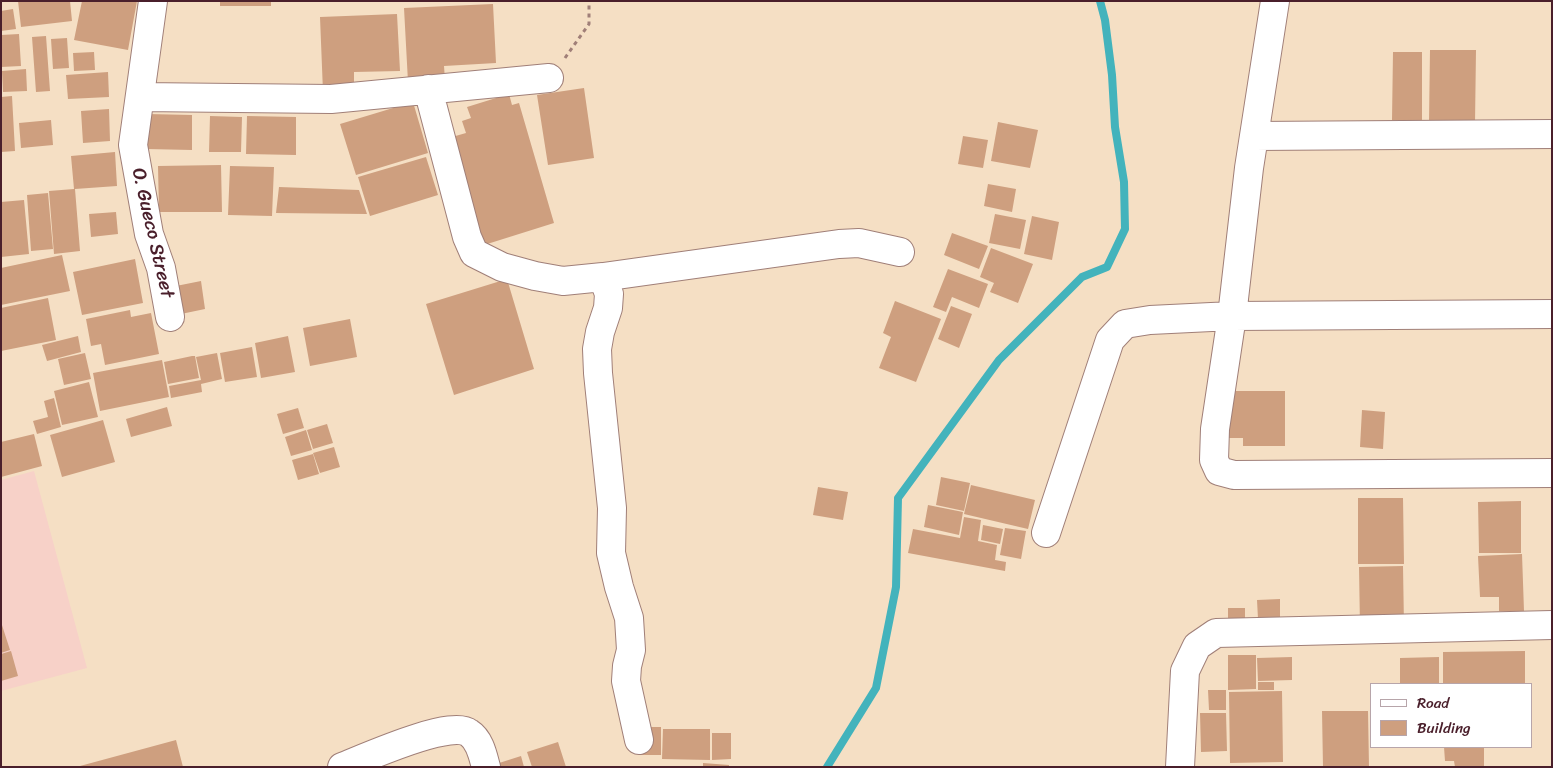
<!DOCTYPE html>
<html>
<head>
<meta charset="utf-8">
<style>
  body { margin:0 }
  #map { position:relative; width:1553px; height:768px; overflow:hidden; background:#f5dfc4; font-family:Sriracha,sans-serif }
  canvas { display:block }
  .frame { position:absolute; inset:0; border:2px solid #4a1f2b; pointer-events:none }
  .legend { position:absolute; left:1370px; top:683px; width:162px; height:65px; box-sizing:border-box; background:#fff; border:1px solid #b7a5aa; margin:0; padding:6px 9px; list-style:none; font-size:15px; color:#4a1f2b }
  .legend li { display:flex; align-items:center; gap:10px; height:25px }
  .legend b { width:25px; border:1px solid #b7a5aa }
</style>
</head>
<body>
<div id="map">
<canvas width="1553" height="768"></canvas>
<div class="frame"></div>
<ul class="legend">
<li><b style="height:6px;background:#fff"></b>Road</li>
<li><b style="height:14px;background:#ce9f7f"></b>Building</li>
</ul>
</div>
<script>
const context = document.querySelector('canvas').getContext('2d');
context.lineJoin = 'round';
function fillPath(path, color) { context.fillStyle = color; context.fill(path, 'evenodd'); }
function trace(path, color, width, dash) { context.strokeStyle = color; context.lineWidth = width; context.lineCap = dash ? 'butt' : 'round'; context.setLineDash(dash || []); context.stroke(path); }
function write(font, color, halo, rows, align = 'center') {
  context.font = font + ' Sriracha,sans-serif'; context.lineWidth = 4.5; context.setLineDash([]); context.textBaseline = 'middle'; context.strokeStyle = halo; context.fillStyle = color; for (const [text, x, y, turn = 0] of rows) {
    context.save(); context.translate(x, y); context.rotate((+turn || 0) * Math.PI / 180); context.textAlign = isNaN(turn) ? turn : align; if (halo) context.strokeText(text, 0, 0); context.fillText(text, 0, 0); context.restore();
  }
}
const built = new Path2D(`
  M34,471L87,668L1,691V480Z`);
const stream = new Path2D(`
  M827,767L876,688L896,587L898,498L999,360L1082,277L1107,267L1125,229L1124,182L1115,127L1112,75L1105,20L1100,1`);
const building = new Path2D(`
  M18,1H70L72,21L21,27Z
  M82,1H137L128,50L74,40Z
  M220,1H271V6H220Z
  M493,4L496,63L444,66L445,80L408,82L404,8Z
  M13,9L16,29L1,31V11Z
  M397,14L400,71L354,72V90L323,92L320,17Z
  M19,34L21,66L1,67V35Z
  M46,36L50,91L36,92L32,37Z
  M67,38L69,68L53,69L51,39Z
  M1430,50H1476L1475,123H1429Z
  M94,52L95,70L74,71L73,53Z
  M1393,52H1422V120H1392Z
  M26,69L27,91L3,92L2,71Z
  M108,72L109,97L68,99L66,75Z
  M584,88L594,158L548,165L537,95Z
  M509,94L512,105L519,103L554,223L484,245L452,137L466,133L462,121L471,118L467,107Z
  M12,96L15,151L1,152V97Z
  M413,102L428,153L356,175L340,124Z
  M109,109L110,141L83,143L81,111Z
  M147,114L192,115V150L146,149Z
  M210,116L242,117L241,152H209Z
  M247,116L296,117V155L246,154Z
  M51,120L53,145L21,148L19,123Z
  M998,122L1038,130L1030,168L991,161Z
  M963,136L988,140L983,168L958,164Z
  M115,152L117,186L75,189L80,251L54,254L49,191L74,189L71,156Z
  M426,157L438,195L370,216L358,177Z
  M221,165L222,212H159L158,166Z
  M230,166L274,167L272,216L228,215Z
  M988,184L1016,189L1012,212L984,206Z
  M279,187L359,190L367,214L276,213Z
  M48,193L53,249L31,251L27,195Z
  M24,200L29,254L1,257V202Z
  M116,212L118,234L91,237L89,214Z
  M995,214L1026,220L1020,249L989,243Z
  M1032,216L1059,222L1052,260L1024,254Z
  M952,233L988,246L979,269L944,255Z
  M991,248L1033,264L1018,303L990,292L994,283L980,277Z
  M62,255L70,291L1,305V268Z
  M135,259L143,303L82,315L73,272Z
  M948,269L988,284L979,308L952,297L946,312L933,307Z
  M507,279L534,369L454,395L426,304Z
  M201,281L205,309L181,314L176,286Z
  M48,298L56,340L1,351V308Z
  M895,301L941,319L916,382L879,368L891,337L883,333Z
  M951,306L972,314L959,348L938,339Z
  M130,310L131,317L151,313L159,354L105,365L101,344L91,346L86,319Z
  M350,319L357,357L310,366L303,328Z
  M78,336L81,352L47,361L42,345Z
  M288,336L295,372L261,378L255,343Z
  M252,347L257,377L225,382L220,353Z
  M85,353L91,379L64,385L58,359Z
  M217,353L222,379L201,384L202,392L171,398L169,386L201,380L196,357Z
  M192,356H195L199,378L168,384L164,362Z
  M162,360L169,397L100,411L93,373Z
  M89,382L98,417L62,425L54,391Z
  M1229,391H1285V446H1243V438H1228Z
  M54,398L61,427L37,434L33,421L48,417L44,401Z
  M167,407L172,426L131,437L126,419Z
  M298,408L304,428L283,434L277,414Z
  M1362,410L1385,412L1383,449L1360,447Z
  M103,420L115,462L62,477L50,435Z
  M327,424L333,443L313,449L307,430Z
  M306,430L312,450L291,456L285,437Z
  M34,434L42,466L1,477V442Z
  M334,447L340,467L320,473L313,453Z
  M313,454L319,474L298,480L292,460Z
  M941,477L970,483L964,511L936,505Z
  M971,485L1035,500L1028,529L964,514Z
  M818,487L848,492L843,520L813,515Z
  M1358,498H1403L1404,564H1358Z
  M1521,501V553H1479L1478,502Z
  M928,505L963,512L959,535L924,527Z
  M964,517L981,520L978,541L997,545L995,560L1006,562L1005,571L908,553L913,529L960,538Z
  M983,525L1003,529L1000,544L981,540Z
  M1005,528L1026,531L1021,559L1000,555Z
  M1522,554L1524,611H1499V597H1480L1478,556Z
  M1403,566L1404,626L1360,627L1359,567Z
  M1280,599V619H1258L1257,600Z
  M1228,608H1245V620H1228Z
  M1,622L10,650L1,653Z
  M11,651L18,676L1,681V654Z
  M1525,651V684H1443V652Z
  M1228,655H1256V689L1228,690Z
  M1292,657V680L1258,681L1257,658Z
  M1439,657V684H1400V658Z
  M1258,682H1274V690H1258Z
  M1208,690H1226V710H1209Z
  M1282,691L1283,762L1230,763L1229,692Z
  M1322,711H1368L1369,767H1323Z
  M1200,713H1226L1227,751L1201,752Z
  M641,727H661V755H641Z
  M663,729H710V760L662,759Z
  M712,733H731V759L712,760Z
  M176,740L183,767H80V766Z
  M558,742L566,767H532L527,752Z
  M1444,747H1484V767H1455L1454,761H1445Z
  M521,756L524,767H497L496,764Z
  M703,763L729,765V767H703Z`);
const path = new Path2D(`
  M565,58L589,24V1`);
const minor = new Path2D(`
  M153,1L133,145L149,234L161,268L170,317
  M1275,1L1249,168L1232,316L1215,429L1214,460L1219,471L1234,475L1552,473
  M428,89L467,237L474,253L502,267L535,276L563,281L603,277L839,244L859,243L900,252
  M140,97L331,99L549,78
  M1254,136L1552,134
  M603,277L609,294L608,308L600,332L597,349L598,373L612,508L611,553L619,587L629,618L631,650L627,666L626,681L639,740
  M1046,533L1110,340L1125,324L1150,320L1232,316L1552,314
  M342,767C365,758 451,719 469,733C480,740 483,756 486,767
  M1180,767L1185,671L1197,646L1216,633L1552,625`);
const streetNames = [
  ["O. Gueco Street",152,233,77]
];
fillPath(built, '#f7d1c8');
trace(stream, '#43b3bc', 8);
fillPath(building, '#ce9f7f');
trace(minor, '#a07f78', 30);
trace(path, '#a07f78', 3, [4, 4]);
trace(minor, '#fff', 28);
write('19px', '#4a1f2b', '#fff', streetNames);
</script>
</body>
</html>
